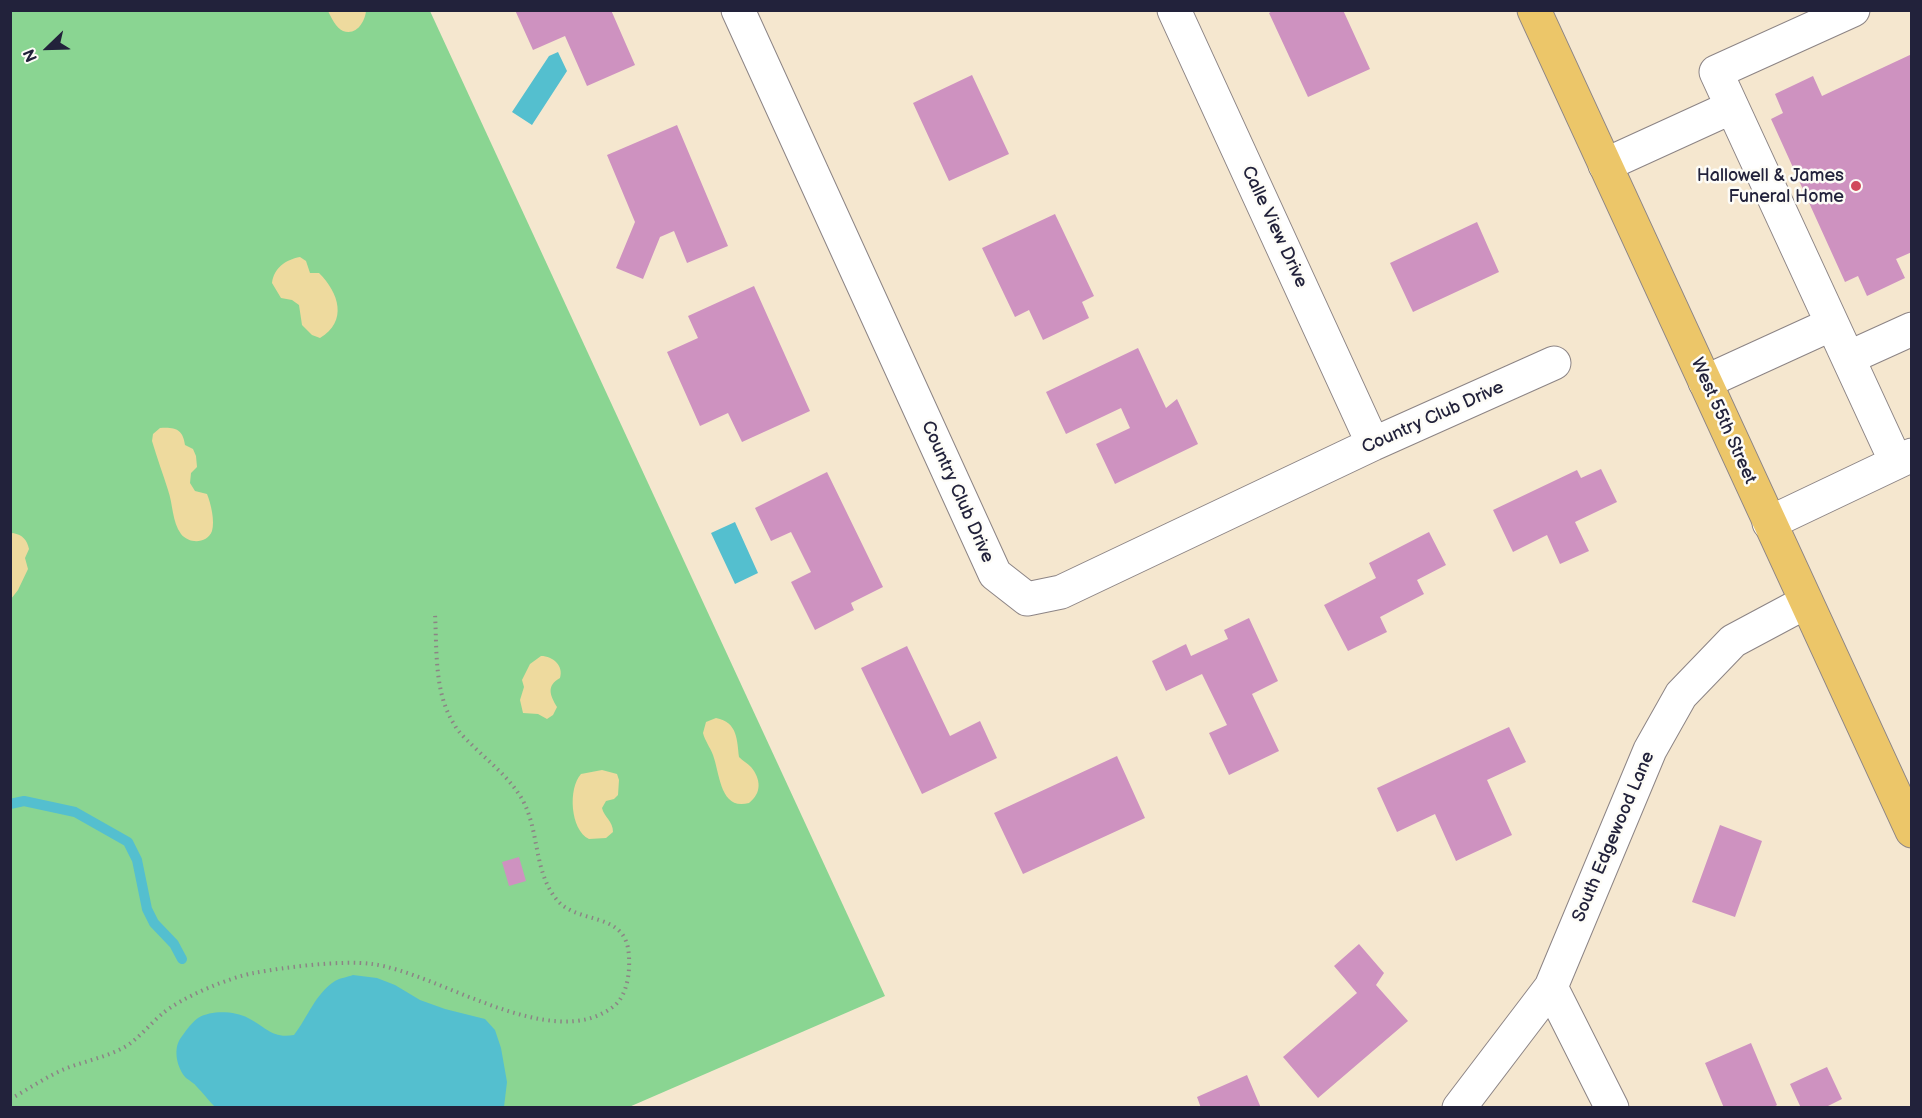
<!DOCTYPE html>
<html>
<head>
<meta charset="utf-8">
<style>
  body { margin:0 }
  #map { position:relative; width:1922px; height:1118px; overflow:hidden; background:#f5e7cf; font-family:"Balsamiq Sans",sans-serif }
  canvas { display:block }
  .frame { position:absolute; inset:0; border:12px solid #22223b; pointer-events:none }
  .north { position:absolute; left:18px; top:18px; width:60px; height:60px; -webkit-text-stroke:4px #fdfcf7; paint-order:stroke; rotate:247deg; font-size:16px; font-weight:700; line-height:24px; text-align:center; color:#22223b }
  .north::after { content:''; display:block; margin:auto; width:21px; height:27px; background:#22223b; clip-path:polygon(50% 0,100% 100%,50% 72%,0 100%) }
</style>
</head>
<body>
<div id="map">
<canvas width="1922" height="1118"></canvas>
<div class="frame"></div>
<div class="north">N</div>
</div>
<script>
const context = document.querySelector('canvas').getContext('2d');
context.lineJoin = 'round';
function fillPath(path, color) { context.fillStyle = color; context.fill(path, 'evenodd'); }
function trace(path, color, width, dash) { context.strokeStyle = color; context.lineWidth = width; context.lineCap = dash ? 'butt' : 'round'; context.setLineDash(dash || []); context.stroke(path); }
function write(font, color, halo, rows, align = 'center') {
  context.font = font + ' "Balsamiq Sans",sans-serif'; context.lineWidth = 5; context.setLineDash([]); context.textBaseline = 'middle'; context.strokeStyle = halo; context.fillStyle = color; for (const [text, x, y, turn = 0] of rows) {
    context.save(); context.translate(x, y); context.rotate((+turn || 0) * Math.PI / 180); context.textAlign = isNaN(turn) ? turn : align; if (halo) context.strokeText(text, 0, 0); context.fillText(text, 0, 0); context.restore();
  }
}
const green = new Path2D(`
  M10,11H430L885,996L629,1107H11Z`);
const sand = new Path2D(`
  M328,11H366C365,21 357,36 343,31C336,28 331,17 328,11Z
  M300,257L306,261L310,273H319C339,293 348,321 320,338L312,335L302,325L299,305L292,300L281,298L272,283C274,268 285,260 300,257Z
  M160,428C175,427 183,429 185,445L193,449L196,456L197,467L191,473L190,483L195,491L207,494C211,504 215,521 212,531C207,544 189,544 181,534C172,522 173,504 168,490C163,474 157,458 152,441L153,434Z
  M13,533C23,535 27,540 29,549L25,558L28,569L18,590L11,599L10,534Z
  M541,656C553,656 564,666 560,678C546,686 550,695 557,707L553,715L547,719L538,714L523,713L520,700L524,687L522,680L530,664Z
  M716,718C738,722 737,741 739,757C743,761 747,763 751,767C761,779 762,793 749,803C720,811 720,774 713,755C710,747 705,741 703,733L706,722Z
  M602,770L617,774L619,780L618,795L614,799L606,801L602,808C604,817 613,821 613,832L606,838L589,839C570,830 568,788 581,774Z`);
const water = new Path2D(`
  M558,52L567,71L532,125L512,112L549,56Z
  M735,522L758,573L735,584L711,533Z
  M353,975L377,978L395,985L420,1000L445,1009L485,1019L495,1030L501,1048L507,1082L504,1107H215C209,1101 203,1093 197,1087C194,1083 190,1081 186,1078C177,1068 173,1050 180,1039C185,1032 191,1023 198,1018C212,1010 234,1011 248,1018C266,1027 272,1039 294,1035C308,1017 315,994 335,981C340,978 348,977 353,975Z`);
const stream = new Path2D(`
  M10,804L24,801L75,812L128,842L137,860L147,909L154,923L174,944L182,959`);
const building = new Path2D(`
  M515,10H611L635,65L587,86L565,36L533,50Z
  M1274,10H1343L1370,69L1308,97L1269,13Z
  M1912,54V252L1896,259L1905,278L1867,296L1858,276L1845,282L1771,119L1783,113L1775,94L1813,76L1822,96Z
  M972,75L1009,154L949,181L913,103Z
  M677,125L728,246L687,263L674,231L660,237L643,279L616,268L635,222L607,155Z
  M1055,214L1094,296L1082,302L1089,318L1043,340L1029,310L1015,317L982,248Z
  M1477,222L1499,272L1413,312L1390,263Z
  M754,286L810,411L742,442L728,413L700,426L667,352L698,338L688,316Z
  M1138,348L1166,408L1177,399L1198,444L1115,484L1096,444L1130,428L1121,408L1066,434L1046,392Z
  M1601,469L1617,502L1575,522L1589,551L1560,564L1547,535L1513,552L1493,510L1577,470L1581,478Z
  M827,472L883,587L851,603L854,610L815,630L791,582L811,572L791,532L771,541L755,508Z
  M1429,532L1446,565L1417,580L1424,594L1380,617L1387,632L1348,651L1324,605L1376,578L1369,563Z
  M1249,618L1278,681L1252,694L1279,751L1229,775L1209,733L1227,725L1202,674L1166,691L1152,661L1186,644L1191,656L1228,639L1224,630Z
  M907,646L950,736L980,721L997,758L922,794L861,668Z
  M1509,727L1526,762L1487,780L1512,835L1456,861L1435,814L1397,832L1377,788Z
  M1117,756L1145,818L1023,874L994,813Z
  M1720,825L1762,841L1735,917L1692,902Z
  M519,857L526,881L509,886L502,862Z
  M1359,944L1384,973L1376,985L1408,1021L1318,1098L1283,1057L1357,993L1334,966Z
  M1751,1043L1777,1105L1772,1108H1724L1705,1063Z
  M1827,1067L1842,1099L1824,1108H1801L1790,1084Z
  M1247,1075L1261,1108H1201L1197,1097Z`);
const path = new Path2D(`
  M10,1099C27,1090 43,1079 60,1071C82,1061 107,1058 128,1045C141,1036 150,1024 162,1014C180,998 230,977 254,973C286,967 341,960 372,964C440,973 552,1055 614,1006C629,994 631,965 628,948C621,912 577,924 557,900C533,871 540,831 522,799C509,777 490,763 472,745C466,739 458,732 454,724C434,693 437,650 435,614`);
const minor = new Path2D(`
  M738,10L995,574L1027,599L1061,592L1373,444L1554,363
  M1174,10L1373,444
  M1853,10L1716,72L1896,462
  M1605,165L1732,107
  M1848,358L1912,329
  M1705,382L1832,324
  M1769,523L1912,455
  M1551,987L1612,1108
  M1459,1108L1551,987L1650,750L1681,695L1733,641L1806,602`);
const major = new Path2D(`
  M1534,10L1912,831`);
const markers = [
  [1856,186,6,"#d1495b"]
];
const poiNames = [
  ["Hallowell & James",1844,176],
  ["Funeral Home",1844,197]
];
const streetNames = [
  ["Calle View Drive",1274,227,65],
  ["Country Club Drive",1433,418,-24],
  ["West 55th Street",1723,421,66],
  ["Country Club Drive",957,492,66],
  ["South Edgewood Lane",1614,837,-67]
];
fillPath(green, '#8ad592');
fillPath(sand, '#eeda9e');
fillPath(water, '#54bfcf');
trace(stream, '#54bfcf', 10);
fillPath(building, '#ce92c0');
trace(minor, '#8c8485', 35);
trace(major, '#8c8485', 35);
trace(path, '#8c8485', 4, [1.5, 4.5]);
trace(minor, '#fff', 33);
trace(major, '#ecc669', 33);
for (const [x, y, r, color] of markers) { const dot = new Path2D(); dot.arc(x, y, r, 0, 2 * Math.PI); context.fillStyle = color; context.fill(dot); trace(dot, '#fdfcf7', 2); }
write('18px', '#22223b', '#fdfcf7', poiNames, 'right');
write('18px', '#22223b', '#fdfcf7', streetNames);
</script>
</body>
</html>
